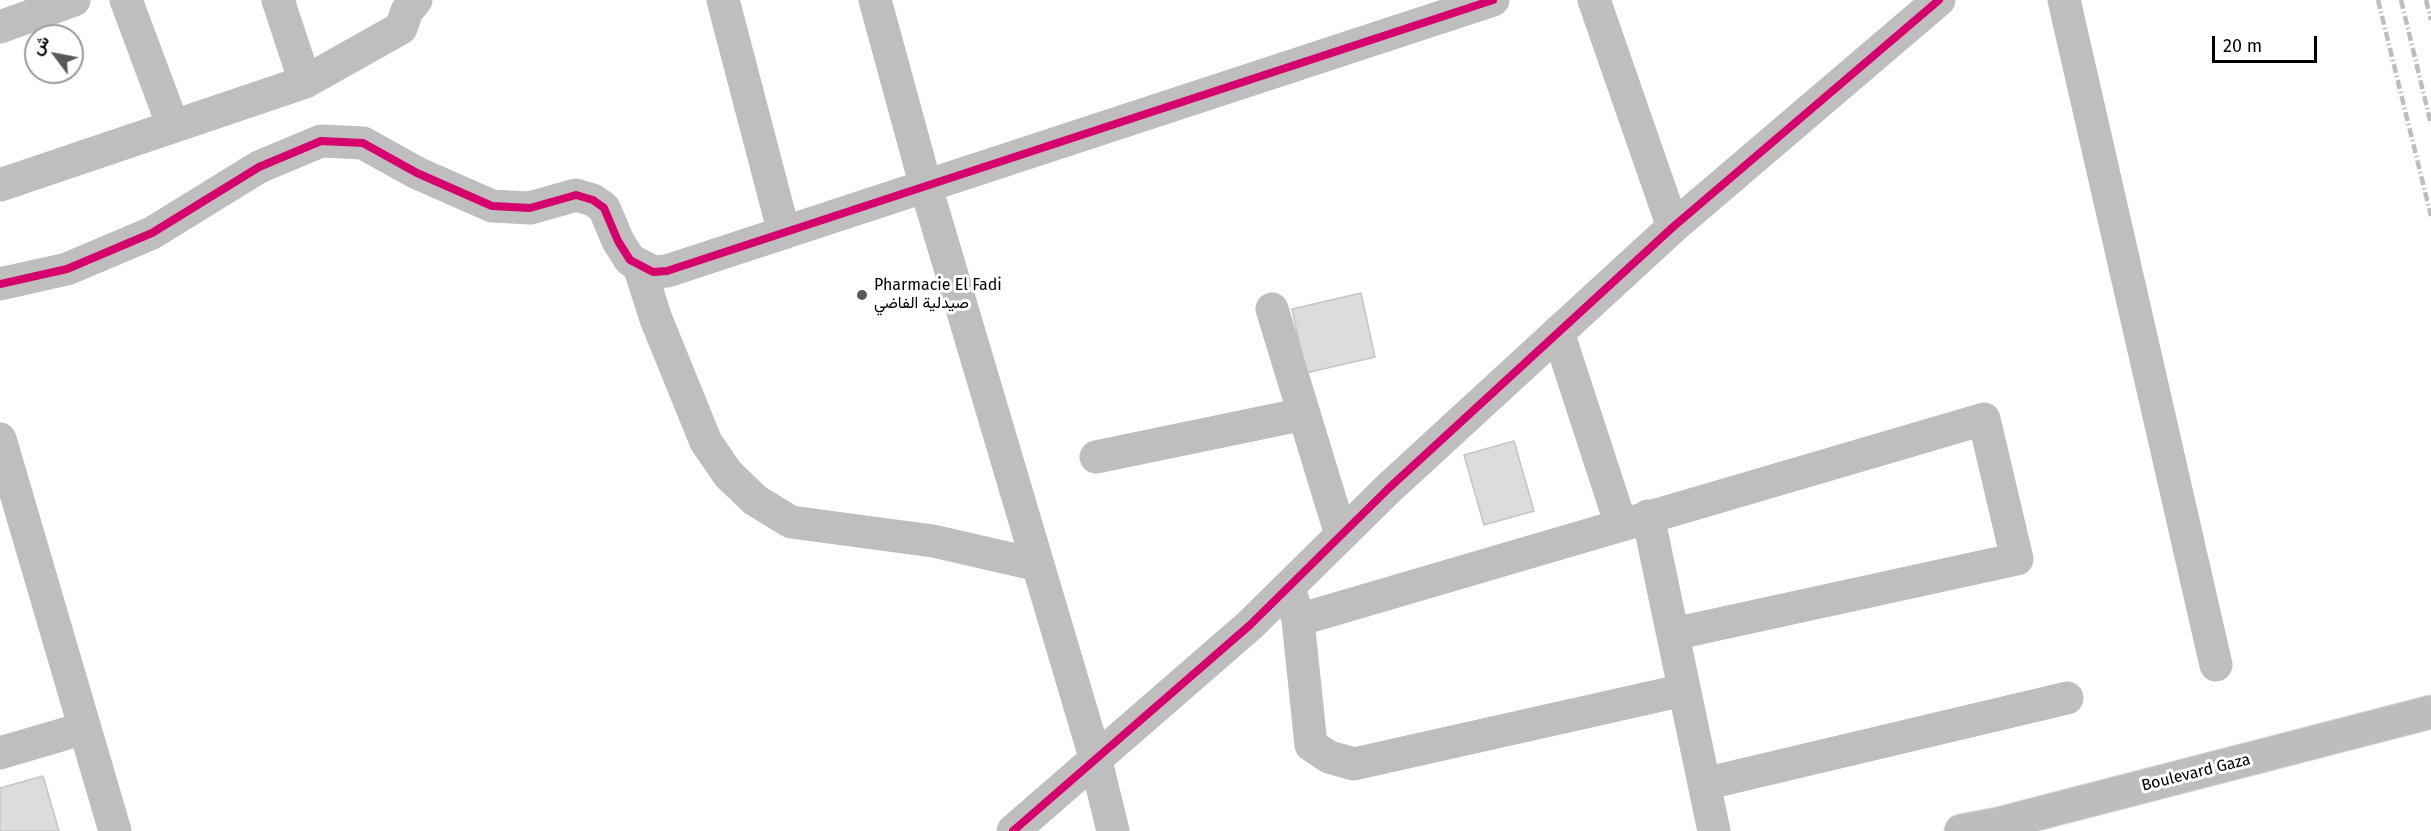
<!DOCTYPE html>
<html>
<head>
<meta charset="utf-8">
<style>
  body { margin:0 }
  #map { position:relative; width:2431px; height:831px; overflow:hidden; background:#fff; font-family:"Fira Sans",Vazirmatn,sans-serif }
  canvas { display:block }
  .north { position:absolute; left:24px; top:24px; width:60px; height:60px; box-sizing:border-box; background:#fff; border:2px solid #999; border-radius:50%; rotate:302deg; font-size:16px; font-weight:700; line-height:24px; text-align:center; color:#000 }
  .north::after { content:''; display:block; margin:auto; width:21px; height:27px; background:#595959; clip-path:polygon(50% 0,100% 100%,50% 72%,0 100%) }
  .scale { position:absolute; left:2212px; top:36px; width:105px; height:27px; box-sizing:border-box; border:3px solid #000; border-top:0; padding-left:8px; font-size:18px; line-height:21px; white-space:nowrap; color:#000; -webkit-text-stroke:4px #fff; paint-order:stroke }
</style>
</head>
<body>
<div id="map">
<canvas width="2431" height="831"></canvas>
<div class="north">ش</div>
<div class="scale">20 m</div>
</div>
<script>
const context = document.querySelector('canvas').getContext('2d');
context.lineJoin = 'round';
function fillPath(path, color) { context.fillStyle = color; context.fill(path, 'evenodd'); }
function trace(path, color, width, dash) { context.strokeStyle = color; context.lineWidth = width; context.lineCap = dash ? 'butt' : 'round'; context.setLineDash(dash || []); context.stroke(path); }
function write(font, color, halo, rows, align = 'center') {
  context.font = font + ' "Fira Sans",Vazirmatn,sans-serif'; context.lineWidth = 6; context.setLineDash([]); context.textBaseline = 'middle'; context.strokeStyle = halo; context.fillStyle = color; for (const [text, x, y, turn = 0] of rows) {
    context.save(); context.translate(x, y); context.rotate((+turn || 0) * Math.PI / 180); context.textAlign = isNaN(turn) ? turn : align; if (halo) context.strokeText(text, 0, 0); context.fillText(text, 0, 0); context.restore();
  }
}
const building = new Path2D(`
  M1361,293L1375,357L1306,373L1292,309Z
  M1514,441L1534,511L1484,525L1464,455Z
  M43,776L59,831H0V788Z`);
const minor = new Path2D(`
  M126,0L173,126
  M723,0L784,233
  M875,0L926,187L1095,757L1113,831
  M1594,0L1673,227
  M2064,0L2216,665
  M0,27L74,0
  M305,82L401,28L407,11L416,0
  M0,185L305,82L278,0
  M639,266L656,319L706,442L728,474L755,500L791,522L933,541L1038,565
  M0,284L67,269L152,233L259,167L321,141L363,143L417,173L492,206L530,208L576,195L593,200L604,208L618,241L630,260L653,272L667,271L1493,0
  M1272,309L1341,535
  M1558,332L1621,525
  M0,439L115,831
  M1096,457L1304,414
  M1648,516L1714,831
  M1293,600L1298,620L1311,745L1329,757L1354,764L1684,690
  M1298,620L1984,419L2017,559L1673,634
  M0,753L85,728
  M1704,784L2067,698
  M1013,831L1250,625L1389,488L1673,227L1939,0`);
const major = new Path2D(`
  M1961,831L1998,824L2431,712`);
const rail = new Path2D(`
  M2378,0L2431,216
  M2401,0L2431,124
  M2426,0L2431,20`);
const cycleway = new Path2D(`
  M0,284L67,269L152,233L259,167L321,141L363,143L417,173L492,206L530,208L576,195L593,200L604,208L618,241L630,260L653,272L667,271L1493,0
  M1013,831L1250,625L1389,488L1673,227L1939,0`);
const markers = [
  [862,295,6,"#595959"]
];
const poiNames = [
  ["Pharmacie El Fadi",874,286],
  ["صيدلية الفاضي",874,304]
];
const streetNames = [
  ["Boulevard Gaza",2196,773,-14]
];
fillPath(building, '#dcdcdc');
trace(building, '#c5c5c5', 1.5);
trace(major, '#dbdbdb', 35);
trace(minor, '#bebebe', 33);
trace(major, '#bdbdbd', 33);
trace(rail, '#bdbdbd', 4.5, [9, 3, 1.5, 3]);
trace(cycleway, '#d6006c', 8);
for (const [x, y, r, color] of markers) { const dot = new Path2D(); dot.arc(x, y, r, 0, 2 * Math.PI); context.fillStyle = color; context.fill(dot); trace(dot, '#fff', 2); }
write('16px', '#000', '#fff', poiNames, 'left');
write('16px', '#000', '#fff', streetNames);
</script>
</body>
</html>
